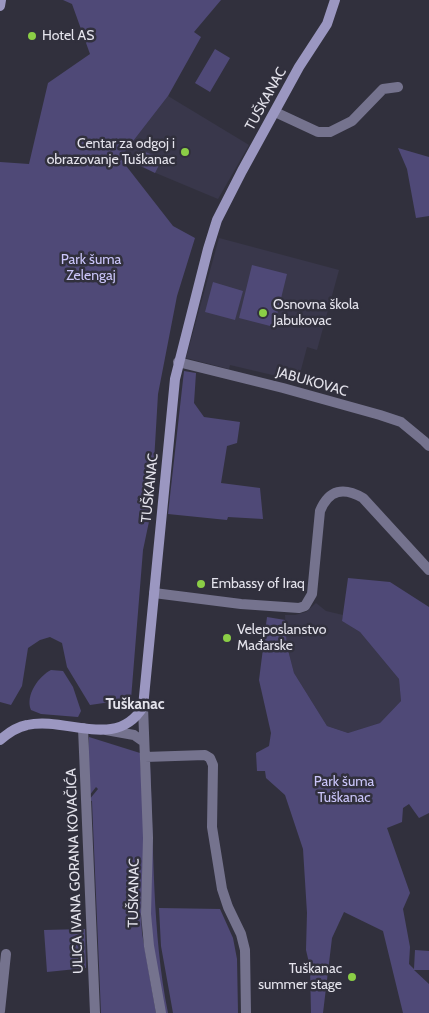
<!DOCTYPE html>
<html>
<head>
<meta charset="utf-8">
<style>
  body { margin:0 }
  canvas { display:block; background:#31303d }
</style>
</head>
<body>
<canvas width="429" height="1013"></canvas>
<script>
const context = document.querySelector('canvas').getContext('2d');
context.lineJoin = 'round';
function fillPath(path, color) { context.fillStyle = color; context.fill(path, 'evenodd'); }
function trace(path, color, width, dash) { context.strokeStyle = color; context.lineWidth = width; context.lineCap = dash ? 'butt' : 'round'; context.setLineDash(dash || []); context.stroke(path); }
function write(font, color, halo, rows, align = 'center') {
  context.font = font + ' Cabin,sans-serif'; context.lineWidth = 5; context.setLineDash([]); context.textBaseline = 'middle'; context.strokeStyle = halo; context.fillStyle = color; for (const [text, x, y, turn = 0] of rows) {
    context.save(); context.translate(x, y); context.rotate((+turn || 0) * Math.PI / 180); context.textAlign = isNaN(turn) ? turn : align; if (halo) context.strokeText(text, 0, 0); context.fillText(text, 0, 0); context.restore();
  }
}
const built = new Path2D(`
  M168,96L249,145L218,199L120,158Z
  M219,238L339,270L317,350L307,347L298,381L230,365L229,369L186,358Z
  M316,603L326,611L343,615L342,621L360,632L399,679L401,701L380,723L348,733L327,726L294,673L287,646L285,615H295L306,612Z`);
const green = new Path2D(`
  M63,0H221L194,32L201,37L168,96L120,158L173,226L195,238L177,296L158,394L151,512L143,550L131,699L90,705L67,667L62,643L50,637L40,640L28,648L22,686L11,705L0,702V162L29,164L48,83L90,54L72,4Z
  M215,49L230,58L210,92L195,83Z
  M398,148L429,157V216L416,218L407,169Z
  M141,150L162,159L155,173L133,162Z
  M252,265L287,274L274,327L239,318Z
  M213,282L243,291L235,320L205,312Z
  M184,371L196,373L194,403L204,417L240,422L237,443L227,446L221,483L260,488L263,519L228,517L227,520L168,514Z
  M348,578L390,582L429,607V813L419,818L409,804L403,808L402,822L387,828L410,893L403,909L410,947L409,964L414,969L415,950L429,951V970H414L429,984V1013H403L383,931L344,912L332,938L323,1013H311L310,967L306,950L307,913L303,849L285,795L266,778L265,771H257L256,753L269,746L271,733L259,680L267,617L285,620L287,646L294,673L327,726L348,733L380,723L401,701L399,679L360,632L342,621Z
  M51,670L63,671L73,687L81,711L78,717L41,714L31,710C25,695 39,676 51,670Z
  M89,737L140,753L144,831L141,917L142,933L156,1013H101L92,801L89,800L98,789L96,787L89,796L88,754Z
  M149,766H150C154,848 152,932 168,1013H165L153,948L150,906L152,862Z
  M159,908L220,909L233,938L237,959L238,1013H173L161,946Z
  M85,929L86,968L47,972L44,930Z`);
const street = new Path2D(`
  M275,112L318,132H330L352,121L383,89L398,87
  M178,362L283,388L380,415L401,422L424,441L429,446
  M154,593L241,604L299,608L305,606L312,594L320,511C329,489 344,487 363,498L429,570
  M143,707L148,838L146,914L149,946L161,1013
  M83,728L95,1013
  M106,730L134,735L144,742
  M145,757L205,755L210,758L213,765L212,827L222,889L228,907L241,934L245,950L246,1013
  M0,1011L6,954`);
const secondary = new Path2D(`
  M0,6L1,0
  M0,740C8,733 17,727 27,725C66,716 116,751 143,707L175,379L208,249L217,220L242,171L299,67L327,24L335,0`);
const markers = [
  [32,36,5,"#8bce46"],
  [185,152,5,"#8bce46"],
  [263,313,5,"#8bce46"],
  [201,584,5,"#8bce46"],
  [227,638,5,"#8bce46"],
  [352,977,5,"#8bce46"]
];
const poiNames = [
  ["Hotel AS",42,36],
  ["Centar za odgoj i",175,144,"right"],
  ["obrazovanje Tuškanac",175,160,"right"],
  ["Osnovna škola",273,305],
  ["Jabukovac",273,321],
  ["Embassy of Iraq",211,584],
  ["Veleposlanstvo",237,630],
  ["Mađarske",237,646],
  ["Tuškanac",342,969,"right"],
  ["summer stage",342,985,"right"]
];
const streetNames = [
  ["TUŠKANAC",266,99,-61],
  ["JABUKOVAC",312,382,16],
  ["TUŠKANAC",150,488,-84],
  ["ULICA IVANA GORANA KOVAČIĆA",75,871,-92],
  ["TUŠKANAC",134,893,-89]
];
const parkNames = [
  ["Park šuma",91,260],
  ["Zelengaj",91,276],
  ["Park šuma",344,782],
  ["Tuškanac",344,798]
];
const neighbourhoodNames = [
  ["Tuškanac",135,705]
];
fillPath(built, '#39374b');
fillPath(green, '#4f4977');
trace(street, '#75738e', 10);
trace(secondary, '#9b97c1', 10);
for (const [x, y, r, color] of markers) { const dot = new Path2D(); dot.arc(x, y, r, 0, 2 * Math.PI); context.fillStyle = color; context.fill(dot); trace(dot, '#31303d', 2); }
write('14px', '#e4e3ec', '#31303d', poiNames, 'left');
write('14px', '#e4e3ec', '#31303d', streetNames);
write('14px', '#cac5f9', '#31303d', parkNames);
write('bold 15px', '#e4e3ec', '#31303d', neighbourhoodNames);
</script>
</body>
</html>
